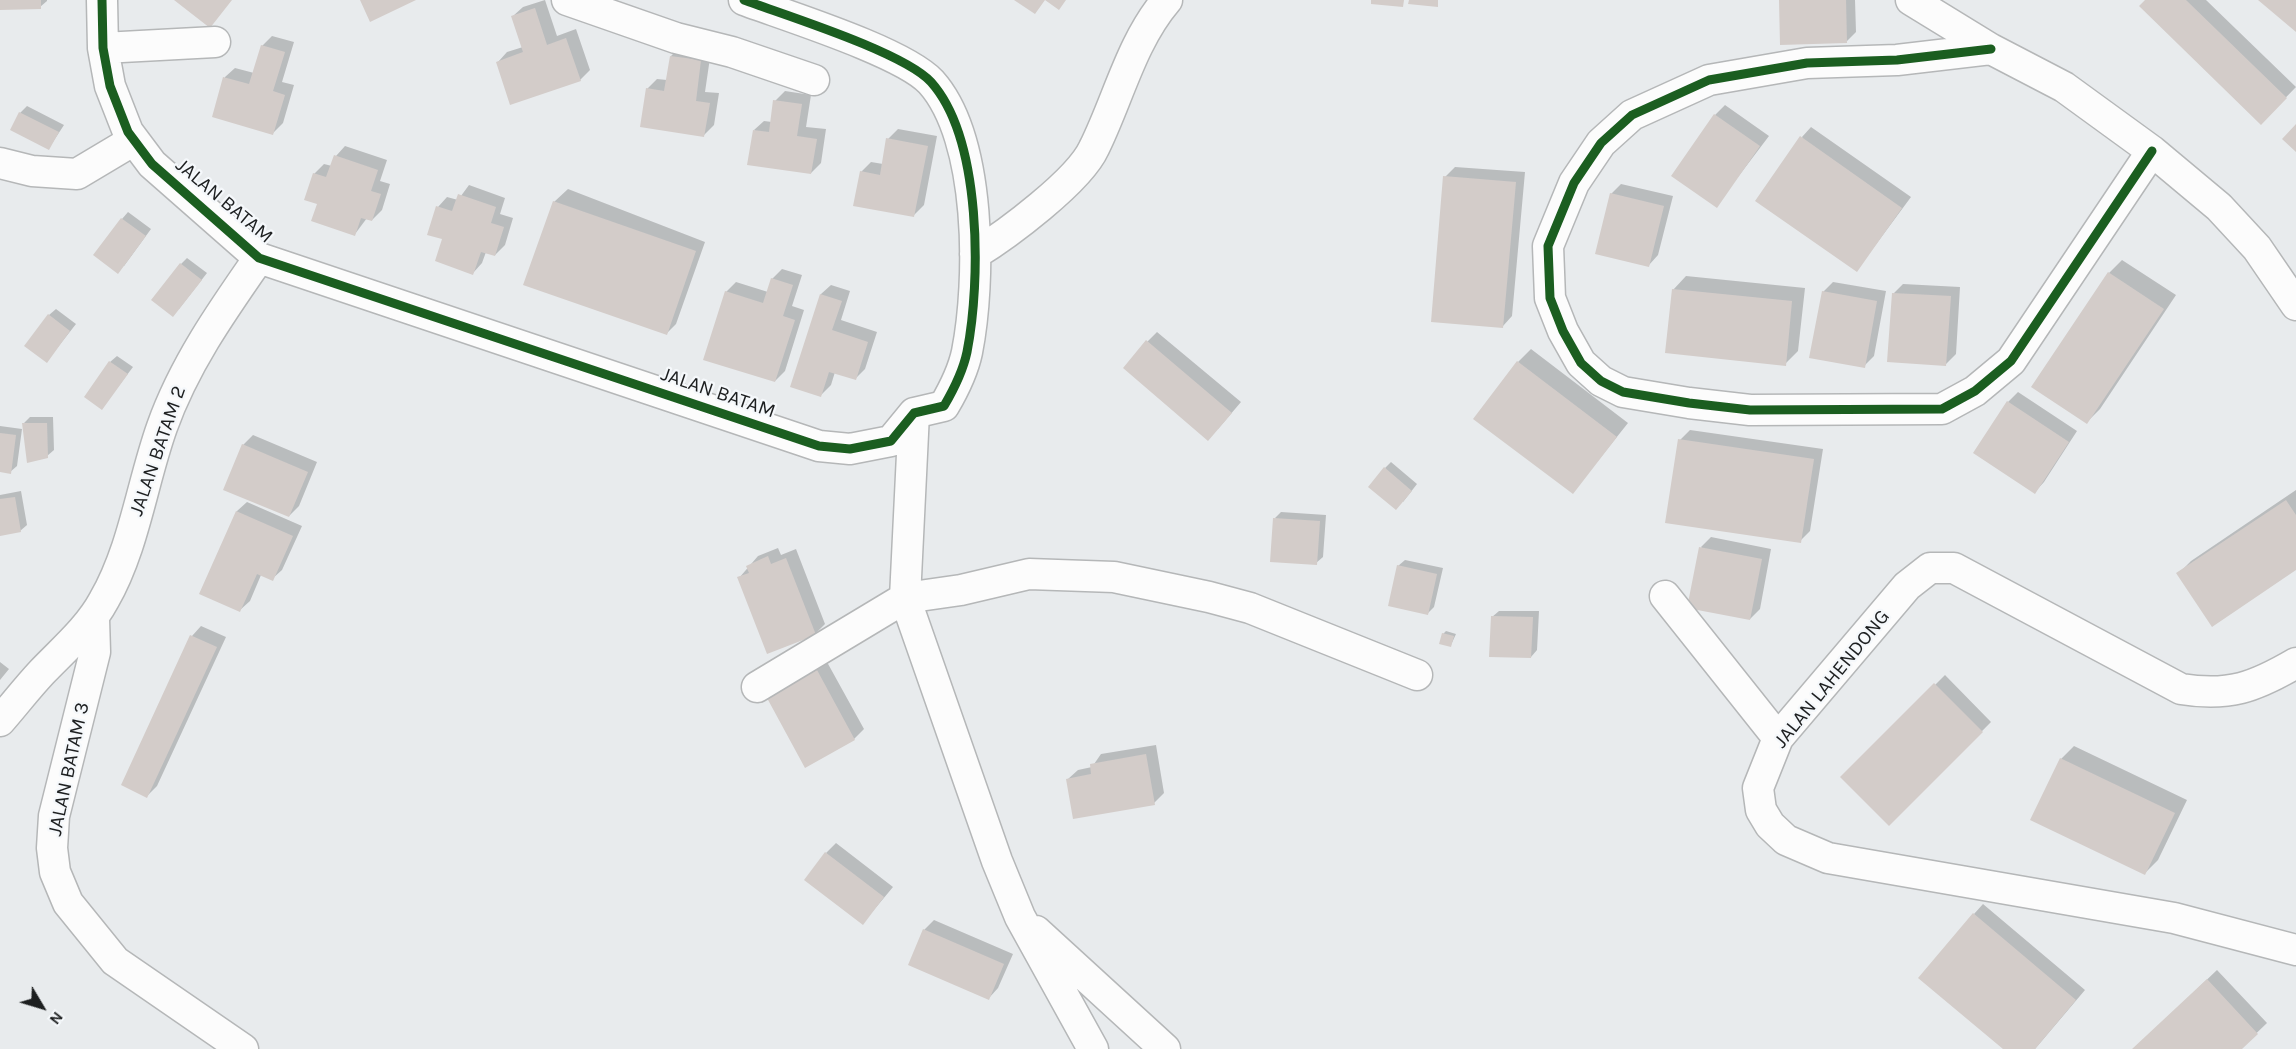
<!DOCTYPE html>
<html>
<head>
<meta charset="utf-8">
<style>
  body { margin:0 }
  #map { position:relative; width:2296px; height:1049px; overflow:hidden; background:#e8ebed; font-family:Karla,sans-serif }
  canvas { display:block }
  .north { position:absolute; left:12px; top:977px; width:60px; height:60px; -webkit-text-stroke:4px #f5f8fb; paint-order:stroke; rotate:128deg; font-size:16px; font-weight:700; line-height:24px; text-align:center; color:#1d1f20 }
  .north::after { content:''; display:block; margin:auto; width:21px; height:27px; background:#1d1f20; clip-path:polygon(50% 0,100% 100%,50% 72%,0 100%) }
</style>
</head>
<body>
<div id="map">
<canvas width="2296" height="1049"></canvas>
<div class="north">N</div>
</div>
<script>
const context = document.querySelector('canvas').getContext('2d');
context.lineJoin = 'round';
function fillPath(path, color) { context.fillStyle = color; context.fill(path, 'evenodd'); }
function trace(path, color, width, dash) { context.strokeStyle = color; context.lineWidth = width; context.lineCap = dash ? 'butt' : 'round'; context.setLineDash(dash || []); context.stroke(path); }
function write(font, color, halo, rows, align = 'center') {
  context.font = font + ' Karla,sans-serif'; context.lineWidth = 4.5; context.setLineDash([]); context.textBaseline = 'middle'; context.strokeStyle = halo; context.fillStyle = color; for (const [text, x, y, turn = 0] of rows) {
    context.save(); context.translate(x, y); context.rotate((+turn || 0) * Math.PI / 180); context.textAlign = isNaN(turn) ? turn : align; if (halo) context.strokeText(text, 0, 0); context.fillText(text, 0, 0); context.restore();
  }
}
const shadow = new Path2D(`
  M0,0H47V1L40,7L0,9Z
  M545,0L557,36L576,29L590,70L580,80L498,62L507,52L523,47L513,16L523,7Z
  M1780,0H1855L1856,32L1846,42Z
  M2147,0H2206L2296,87L2261,123Z
  M272,36L294,42L282,82L294,85L283,123L273,133L214,116L225,77L235,68L254,73L262,46Z
  M681,46L711,51L705,92L719,93L714,125L704,135L647,89L657,79L667,80L671,56Z
  M785,91L811,95L806,127L826,129L821,163L811,173L754,130L764,121L772,122L775,101Z
  M1725,105L1769,136L1716,206L1715,115Z
  M27,106L64,125L49,148L20,113Z
  M1811,127L1911,197L1857,270L1802,137Z
  M898,129L937,136L924,205L914,215L861,172L871,162L883,164L888,139Z
  M345,146L387,160L380,181L390,184L382,210L372,220L367,218L355,234L319,203L314,174L324,164L332,166L336,156Z
  M1455,167L1525,172L1512,316L1503,326L1445,177Z
  M1621,184L1673,196L1658,255L1649,265L1611,194Z
  M469,185L505,198L500,214L513,218L505,245L495,255L486,252L482,263L473,273L444,238L438,207L447,197L458,200Z
  M568,189L705,242L676,324L666,334L554,202Z
  M128,212L151,229L124,266L122,219Z
  M187,258L207,273L179,309L181,264Z
  M2122,260L2176,295L2100,409L2087,422L2109,273Z
  M782,269L802,275L792,306L804,310L785,371L775,381L726,292L736,282L768,292L772,279Z
  M1686,276L1805,288L1798,351L1785,364L1673,290Z
  M1833,282L1886,291L1874,356L1864,366L1823,292Z
  M1903,284L1960,287L1956,354L1946,364L1893,294Z
  M831,285L850,291L841,320L877,332L865,369L855,379L835,372L831,385L821,395V294Z
  M56,309L76,324L47,361L49,315Z
  M1157,332L1241,402L1218,429L1147,342Z
  M1531,349L1628,423L1573,492L1518,362Z
  M117,356L133,367L102,408L110,362Z
  M2018,392L2077,431L2044,482L2035,492L2008,402Z
  M30,417H53L54,450L47,456L23,424Z
  M0,426L22,429L17,466L10,472L0,471Z
  M1690,430L1823,449L1810,531L1800,541L1680,440Z
  M253,435L317,462L299,506L289,516L243,445Z
  M1391,462L1417,484L1403,502L1385,468Z
  M2296,490V569L2178,574L2191,561Z
  M21,491L27,525L20,531L0,535V495Z
  M247,502L302,526L282,570L272,579L261,575L250,601L240,610L201,593L237,511Z
  M1281,512L1326,515L1323,557L1316,563L1275,518Z
  M1711,537L1771,549L1760,609L1750,619L1701,547Z
  M778,548L781,555L796,549L825,624L815,634L739,578L758,556Z
  M1405,560L1443,568L1434,607L1428,613L1398,566Z
  M1499,611H1539L1537,650L1531,657L1492,617Z
  M201,626L226,637L157,786L147,796L192,636Z
  M1446,631L1456,634L1451,645L1443,634Z
  M0,662L9,669L0,680Z
  M827,662L864,729L854,739L768,699L778,689Z
  M1945,675L1991,722L1890,824L1843,777Z
  M1156,745L1164,793L1154,803L1068,779L1078,770L1092,767L1101,754Z
  M2074,746L2187,800L2158,860L2145,873L2061,759Z
  M836,843L893,887L863,923L826,853Z
  M1983,904L2085,990L2035,1049H2005L1974,914Z
  M934,920L1013,954L998,988L989,998L924,930Z
  M2217,970L2267,1023L2240,1049H2134Z`);
const building = new Path2D(`
  M0,0H41V9L0,10Z
  M174,0H232L210,28Z
  M360,0H416L370,22Z
  M1014,0H1045L1035,14Z
  M1045,0H1066L1059,10Z
  M1371,0H1404L1403,7L1371,4Z
  M1409,0H1438V7L1408,4Z
  M1779,0H1846L1847,43L1780,45Z
  M2145,0H2186L2287,98L2261,125L2139,6Z
  M2258,0H2296V32Z
  M535,8L547,45L566,38L581,81L510,105L496,62L523,52L511,16Z
  M261,45L285,52L273,91L285,95L273,135L212,117L223,77L249,84Z
  M670,56L701,60L696,101L710,103L704,137L640,127L646,88L664,91Z
  M773,100L802,104L797,136L817,139L811,174L747,165L753,130L769,132Z
  M19,112L59,132L49,150L10,130Z
  M1714,114L1760,146L1717,208L1671,176Z
  M2296,124V152L2282,139Z
  M1800,136L1902,208L1857,272L1755,201Z
  M886,138L928,146L914,217L853,206L860,171L880,175Z
  M334,155L378,170L371,191L381,194L372,221L361,218L355,236L311,221L317,204L304,200L313,173L326,177Z
  M1443,176L1516,182L1503,328L1431,322Z
  M1610,193L1664,206L1649,267L1595,254Z
  M458,194L496,207L491,223L504,227L495,256L481,252L473,275L435,261L442,239L427,235L436,206L452,211Z
  M553,201L696,251L667,335L523,285Z
  M121,218L146,236L118,274L93,255Z
  M180,263L202,280L173,317L151,300Z
  M2108,272L2164,309L2087,424L2031,387Z
  M771,278L793,285L783,316L795,320L775,382L703,360L725,291L763,303Z
  M1672,289L1792,301L1786,366L1665,353Z
  M1822,291L1877,301L1865,368L1809,358Z
  M1892,293L1951,296L1946,366L1887,362Z
  M820,294L842,301L832,330L868,342L856,380L829,372L821,397L790,387Z
  M48,314L70,331L47,363L24,346Z
  M1146,340L1232,413L1208,441L1123,368Z
  M109,361L128,374L102,410L84,397Z
  M1517,361L1617,437L1573,494L1473,419Z
  M2007,401L2069,442L2035,494L1973,453Z
  M22,423H47L48,458L27,463Z
  M0,433L16,435L11,474L0,472Z
  M1678,439L1814,459L1801,543L1665,523Z
  M242,444L308,472L289,517L223,490Z
  M1384,467L1412,491L1396,510L1368,487Z
  M15,497L21,532L0,536V499Z
  M2286,500L2296,515V570L2212,627L2176,573Z
  M236,511L293,536L273,581L257,574L240,612L199,594Z
  M1273,518L1320,521L1317,565L1270,562Z
  M1699,547L1762,559L1750,620L1687,608Z
  M768,556L771,564L786,558L816,635L767,654L737,577L749,573L746,566Z
  M1397,565L1437,574L1428,615L1388,606Z
  M1491,616L1533,617L1531,658L1489,657Z
  M1442,633L1454,636L1451,647L1439,644Z
  M190,635L217,647L147,798L121,785Z
  M817,670L855,740L805,768L767,698Z
  M1934,683L1983,732L1889,826L1840,777Z
  M1146,754L1155,805L1073,819L1066,779L1091,774L1090,764Z
  M2060,758L2175,813L2145,875L2030,820Z
  M825,852L884,897L863,925L804,880Z
  M1973,913L2076,1000L2035,1049H2003L1918,978Z
  M923,929L1004,964L989,1000L908,965Z
  M2207,979L2258,1034L2242,1049H2132Z`);
const minor = new Path2D(`
  M102,0L103,48L110,86L128,132L152,164L259,258L819,446L850,449L891,441L914,413L944,406C954,389 963,371 967,352C981,281 982,139 931,82C903,52 787,16 744,0
  M567,0L676,38L732,52L814,80
  M1911,0L1991,49L2064,87L2152,151L2219,207L2257,248L2296,305
  M103,48L215,42
  M1991,49L1897,60L1807,63L1709,80L1632,115L1601,143L1574,183L1548,246L1550,298L1563,331L1581,363L1601,381L1623,392L1689,403L1750,410L1942,409L1975,391L2011,361L2152,151
  M0,163L32,171L77,174L134,140
  M975,254C1006,235 1079,181 1094,148C1118,100 1131,42 1167,0
  M914,413L905,598L997,861L1020,917L1093,1049
  M1665,596L1778,738
  M94,619L95,652L54,816L52,848L55,872L68,903L115,961L243,1049
  M2296,663C2255,687 2229,697 2181,689L1954,568H1930L1907,586L1778,738L1758,788L1761,810L1770,825L1786,840L1828,858L2174,918L2296,950
  M757,687L905,598L961,590L1029,574L1114,577L1209,597L1250,608L1417,675
  M0,721C14,705 27,688 42,672C64,649 89,628 104,600C134,548 142,483 162,427C184,365 222,311 259,258
  M1036,931L1165,1049`);
const cycleway = new Path2D(`
  M102,0L103,48L110,86L128,132L152,164L259,258L819,446L850,449L891,441L914,413L944,406C954,389 963,371 967,352C981,281 982,139 931,82C903,52 787,16 744,0
  M1991,49L1897,60L1807,63L1709,80L1632,115L1601,143L1574,183L1548,246L1550,298L1563,331L1581,363L1601,381L1623,392L1689,403L1750,410L1942,409L1975,391L2011,361L2152,151`);
const streetNames = [
  ["JALAN BATAM",224,201,40],
  ["JALAN BATAM",718,393,19],
  ["JALAN BATAM 2",158,451,-71],
  ["JALAN LAHENDONG",1832,679,-51],
  ["JALAN BATAM 3",69,769,-78]
];
fillPath(shadow, '#0003');
fillPath(building, '#d3ccc9');
trace(minor, '#b5b7b8', 33);
trace(minor, '#fcfcfc', 30);
trace(cycleway, '#1b5e20', 9);
write('20px', '#1d1f20', '#f5f8fb', streetNames);
</script>
</body>
</html>
